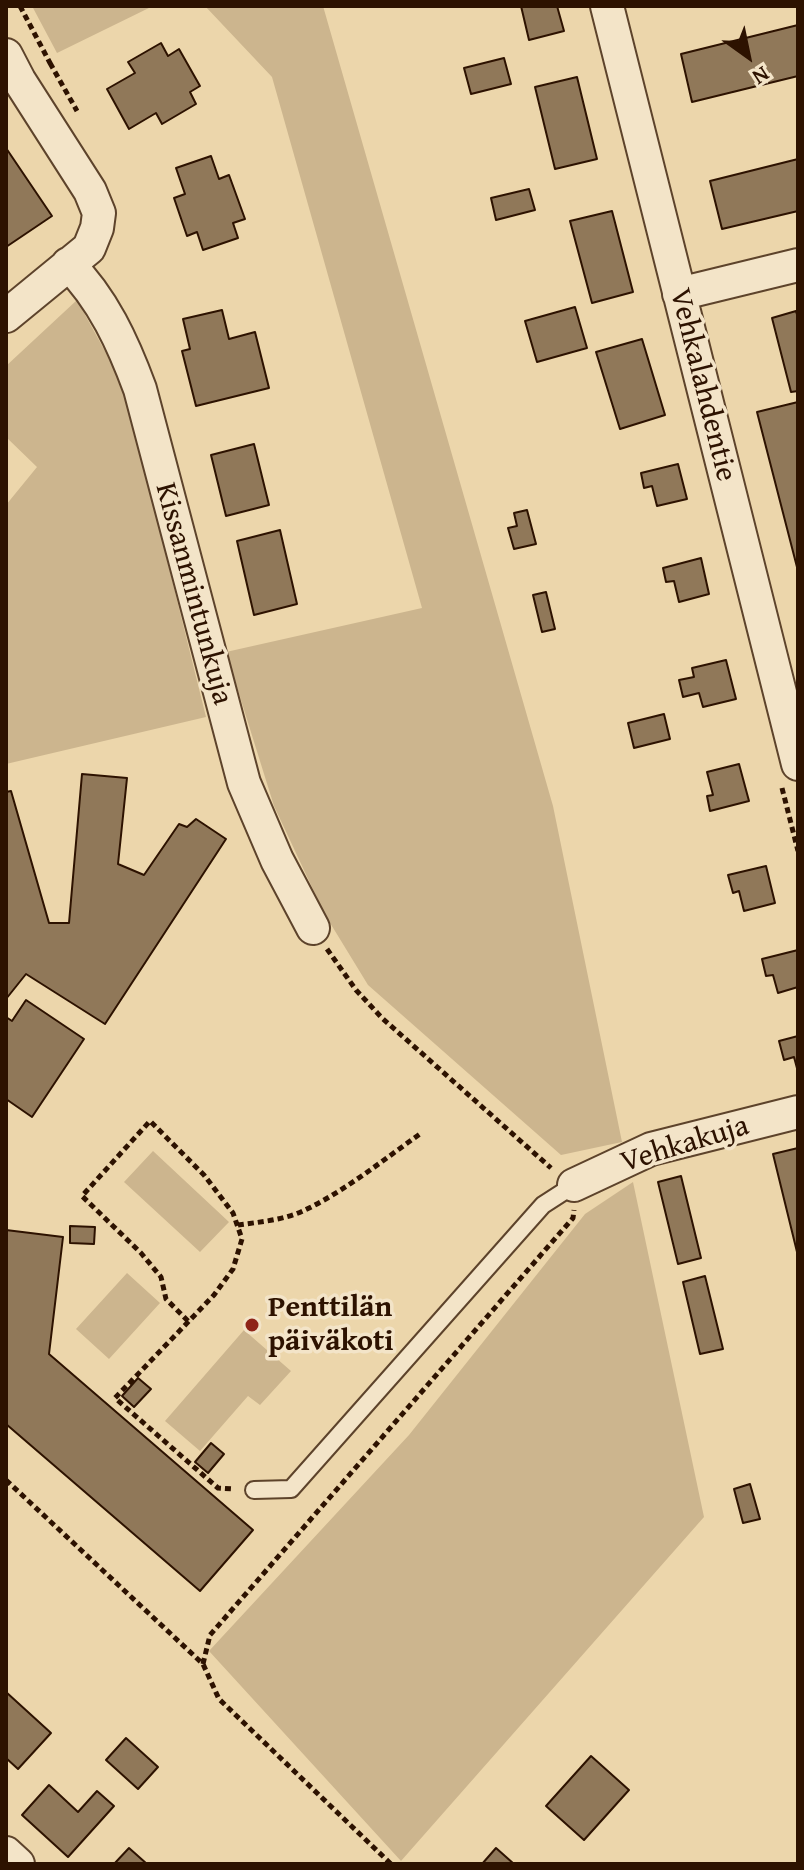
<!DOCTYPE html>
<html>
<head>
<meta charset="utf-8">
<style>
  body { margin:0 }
  #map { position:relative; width:804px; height:1870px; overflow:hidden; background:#ecd6ab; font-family:"Gentium Book Plus",serif }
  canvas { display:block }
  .frame { position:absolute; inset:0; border:8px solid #2d1200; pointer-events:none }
  .north { position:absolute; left:708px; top:16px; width:80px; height:80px; -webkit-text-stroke:6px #f3e4c8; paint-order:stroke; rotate:147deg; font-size:22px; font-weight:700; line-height:32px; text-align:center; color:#2d1200 }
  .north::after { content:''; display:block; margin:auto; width:28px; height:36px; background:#2d1200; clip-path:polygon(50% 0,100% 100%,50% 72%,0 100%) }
</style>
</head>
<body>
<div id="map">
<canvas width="804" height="1870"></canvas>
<div class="frame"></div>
<div class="north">N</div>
</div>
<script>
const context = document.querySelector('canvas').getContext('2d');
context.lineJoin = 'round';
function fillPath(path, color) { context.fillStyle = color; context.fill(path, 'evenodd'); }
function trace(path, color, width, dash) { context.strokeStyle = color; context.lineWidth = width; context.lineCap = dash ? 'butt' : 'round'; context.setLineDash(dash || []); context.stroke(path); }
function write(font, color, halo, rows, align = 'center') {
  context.font = font + ' "Gentium Book Plus",serif'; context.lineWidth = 7; context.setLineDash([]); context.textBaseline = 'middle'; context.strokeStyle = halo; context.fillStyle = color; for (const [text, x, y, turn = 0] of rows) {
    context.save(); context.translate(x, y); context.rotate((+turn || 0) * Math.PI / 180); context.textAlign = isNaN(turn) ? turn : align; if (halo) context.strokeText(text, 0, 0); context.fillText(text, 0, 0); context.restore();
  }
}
const green = new Path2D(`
  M32,6H153L57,53Z
  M205,6H323L553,806L622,1142L561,1155L368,985L324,913L274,806L226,652L422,608L272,77Z
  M77,300L124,386L206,717L6,764V505L37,467L6,437V366Z
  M153,1151L229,1222L200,1252L124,1182Z
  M633,1182L704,1517L401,1861L209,1651L409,1435L585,1214Z
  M127,1273L160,1303L109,1359L76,1329Z
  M244,1330L291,1371L260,1405L248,1396L200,1451L165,1421Z`);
const building = new Path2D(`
  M521,6H557L564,31L529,40Z
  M798,25V76L692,102L681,54Z
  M161,43L168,56L179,49L200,86L190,92L196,104L162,124L156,113L129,129L107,89L135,73L128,62Z
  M504,58L511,84L471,94L464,68Z
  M577,77L597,159L555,169L535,87Z
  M6,148L52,216L6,247Z
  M211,156L219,179L229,175L245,219L233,223L238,238L203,250L197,232L187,236L174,198L185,194L176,168Z
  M798,159V211L722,229L710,181Z
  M529,189L535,210L496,220L491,198Z
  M612,211L633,292L592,303L570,221Z
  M575,307L587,348L537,362L525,321Z
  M222,310L229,339L255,332L269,388L196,406L182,351L190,349L183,319Z
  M796,311L798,318V391L791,392L772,318Z
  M642,339L665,415L620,429L596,352Z
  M798,402V571L757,412Z
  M254,444L269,505L226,516L211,455Z
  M678,464L687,499L657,506L652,486L644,488L641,473Z
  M527,510L536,544L514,549L508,528L517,526L514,513Z
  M280,530L297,604L254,615L237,541Z
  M701,558L709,594L679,602L674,581L666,582L663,568Z
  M546,592L555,629L542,632L533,595Z
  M726,660L736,699L703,707L699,693L683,697L679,680L694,677L692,668Z
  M664,714L670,739L634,748L628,723Z
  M739,764L749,801L710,811L707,796L713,795L707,772Z
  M82,774L127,778L118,864L144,875L179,824L187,827L196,819L226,839L105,1024L26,974L6,999V792L11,791L49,923H69Z
  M766,866L775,903L744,911L739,891L733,893L728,875Z
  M798,950V987L778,993L773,975L766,976L762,959Z
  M26,1000L84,1039L32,1117L6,1099V1017L12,1021Z
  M798,1036V1072L794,1057L784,1060L779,1041Z
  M798,1148V1256L773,1154Z
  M681,1176L701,1258L678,1264L658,1182Z
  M70,1226L95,1227L94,1244L70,1243Z
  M6,1230L63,1237L49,1354L253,1530L200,1591L6,1424Z
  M705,1276L723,1349L700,1354L683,1282Z
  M138,1378L151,1389L134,1407L122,1396Z
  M211,1443L224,1454L208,1473L195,1462Z
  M750,1484L760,1519L743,1523L734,1489Z
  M6,1692L51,1733L18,1769L6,1758Z
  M126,1738L158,1767L138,1789L106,1760Z
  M591,1756L629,1790L584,1840L546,1806Z
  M49,1785L78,1812L97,1791L114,1806L68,1857L22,1815Z
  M129,1848L147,1864H114Z
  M496,1848L514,1864H482Z`);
const path = new Path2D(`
  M20,6L50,63L48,64
  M50,63L77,111
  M782,788L798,851
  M327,949L356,990L382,1018L551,1168
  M238,1225C259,1222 285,1220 305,1210C345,1191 383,1160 420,1134
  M188,1321L166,1299L161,1277L141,1253L82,1196L150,1121L204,1175L233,1213L242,1239L233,1269L214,1295L115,1398L218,1488L233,1489
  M6,1480L203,1664L219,1699L391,1864
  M203,1664L210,1635L573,1218L574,1210`);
const service = new Path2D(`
  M254,1490L291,1489L543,1205L574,1185`);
const minor = new Path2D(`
  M607,6L798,764
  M6,55L19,80L90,191L99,213L97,228L89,248L6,316
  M68,264C103,299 123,343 140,389L244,783L277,860L313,928
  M679,294L798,265
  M574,1185L651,1149L798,1112
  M6,1853L18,1864`);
const markers = [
  [252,1325,8,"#8f2418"]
];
const streetNames = [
  ["Vehkalahdentie",702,385,76],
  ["Kissanmintunkuja",193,594,75],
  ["Vehkakuja",685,1145,-17]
];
const poiNames = [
  ["Penttilän",268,1308],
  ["päiväkoti",268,1342]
];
fillPath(green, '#ccb58e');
fillPath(building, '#907859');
trace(building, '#2d1200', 2);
trace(service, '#5d432b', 20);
trace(minor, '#5d432b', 36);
trace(path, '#2d1200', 5, [6, 4]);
trace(service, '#f3e4c8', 16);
trace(minor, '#f3e4c8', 32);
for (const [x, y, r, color] of markers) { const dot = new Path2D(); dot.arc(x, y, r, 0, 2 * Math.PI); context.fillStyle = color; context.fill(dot); trace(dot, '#f3e4c8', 3); }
write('30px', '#2d1200', '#f3e4c8', streetNames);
write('bold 30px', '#2d1200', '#f3e4c8', poiNames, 'left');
</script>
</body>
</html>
